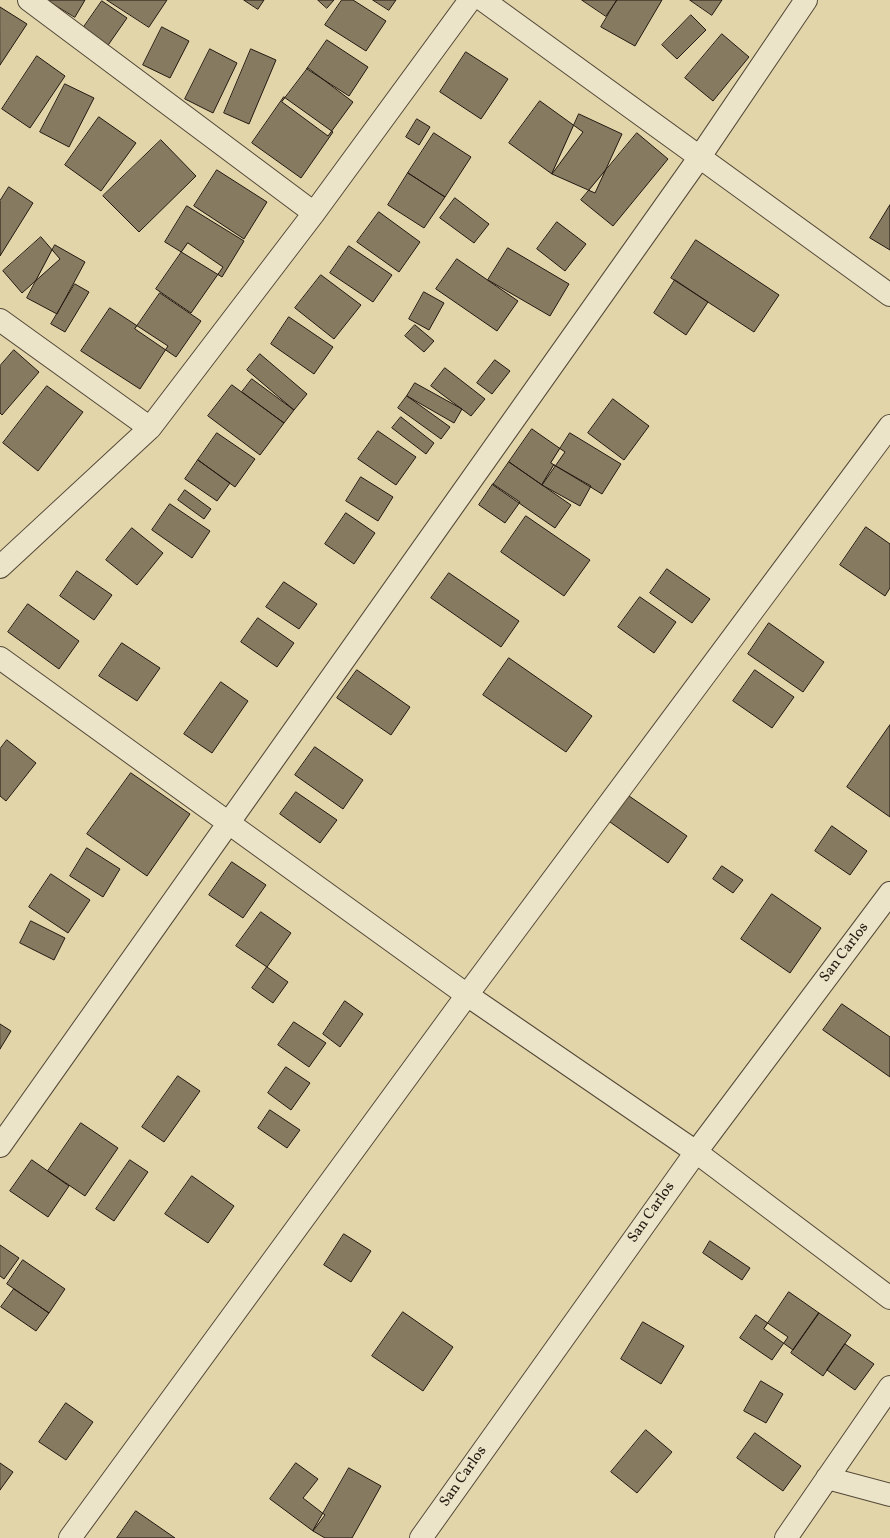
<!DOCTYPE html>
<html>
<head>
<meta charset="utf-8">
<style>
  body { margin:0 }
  canvas { display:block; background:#e2d5aa }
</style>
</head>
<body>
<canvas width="890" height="1538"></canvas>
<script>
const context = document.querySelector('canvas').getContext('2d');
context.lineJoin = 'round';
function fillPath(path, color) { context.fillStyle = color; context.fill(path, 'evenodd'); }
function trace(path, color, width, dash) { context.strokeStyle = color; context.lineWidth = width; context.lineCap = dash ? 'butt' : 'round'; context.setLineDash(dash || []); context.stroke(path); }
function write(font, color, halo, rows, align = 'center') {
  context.font = font + ' Vollkorn,serif'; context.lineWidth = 3; context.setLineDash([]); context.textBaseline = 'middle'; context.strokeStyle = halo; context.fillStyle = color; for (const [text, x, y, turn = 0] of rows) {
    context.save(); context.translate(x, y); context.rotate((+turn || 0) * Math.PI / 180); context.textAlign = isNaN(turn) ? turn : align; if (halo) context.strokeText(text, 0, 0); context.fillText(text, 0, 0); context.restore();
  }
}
const building = new Path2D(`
  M47,0H85L75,17Z
  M107,0H167L149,27Z
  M244,0H264L258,9Z
  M318,0H334L327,8Z
  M342,0H353L386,21L366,51L325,25Z
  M373,0H396L389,10Z
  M582,0H617L606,16Z
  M617,0H662L635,46L601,27Z
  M690,0H722L712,15Z
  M102,1L127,18L104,51L79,34Z
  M0,7L27,24L0,65Z
  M691,15L706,30L677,59L662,45Z
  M162,27L189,41L170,78L143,65Z
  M722,34L749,57L713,101L685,78Z
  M327,40L368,67L349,96L307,69Z
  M210,49L237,63L213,113L185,99Z
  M251,49L276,60L249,124L224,113Z
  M466,52L508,79L481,119L440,92Z
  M37,56L65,76L30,128L2,109Z
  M308,68L353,102L328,136L282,102Z
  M65,84L94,98L69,147L40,132Z
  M284,97L333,132L301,178L252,143Z
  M540,101L583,132L552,174L509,143Z
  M579,114L622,134L595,193L552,174Z
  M99,117L136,143L101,191L65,165Z
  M417,119L430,127L419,145L406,137Z
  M434,133L471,157L445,197L408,173Z
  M637,133L668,159L613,226L581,200Z
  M161,140L196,176L139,232L103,196Z
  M217,170L267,202L244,239L194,206Z
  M408,173L445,197L424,228L388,205Z
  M9,187L33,203L0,256V201Z
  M455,198L489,224L474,243L440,218Z
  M890,205V250L870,238Z
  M187,206L244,241L222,277L165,242Z
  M379,212L420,242L399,272L357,242Z
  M557,222L586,244L565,271L537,249Z
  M41,237L60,259L22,293L3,271Z
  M696,240L779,295L754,332L671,278Z
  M188,243L223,267L191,313L156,289Z
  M55,245L85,262L57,314L27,298Z
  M349,246L392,275L373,302L330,273Z
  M508,248L569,284L550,316L488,280Z
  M457,259L518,301L497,331L436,289Z
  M321,275L361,305L334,339L295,308Z
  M675,280L708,302L686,335L654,313Z
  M75,284L89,292L65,332L51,324Z
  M424,292L444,303L429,330L409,319Z
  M160,293L201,321L176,357L135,329Z
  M110,308L168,346L140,389L81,351Z
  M289,317L333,347L314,374L271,344Z
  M415,325L434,341L424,352L405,336Z
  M14,350L39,372L2,415L0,413V366Z
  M260,354L307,394L294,410L247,370Z
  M495,360L510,371L492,394L477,383Z
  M445,368L485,399L471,416L431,386Z
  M252,379L294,410L284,423L242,392Z
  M415,383L462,409L454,423L407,396Z
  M232,385L284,423L260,455L208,416Z
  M47,386L83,412L38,471L3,443Z
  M407,396L450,427L441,439L398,408Z
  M613,399L649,426L624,460L588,433Z
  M401,417L434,443L426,454L392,428Z
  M532,429L565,452L542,485L509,462Z
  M378,431L416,457L396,485L358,459Z
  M217,433L255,459L235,487L198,460Z
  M570,433L621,464L602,494L551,463Z
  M198,460L230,483L217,501L185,479Z
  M509,462L571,505L555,528L493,485Z
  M554,465L591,486L580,506L542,485Z
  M361,477L393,497L378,521L346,501Z
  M493,484L520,502L505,523L479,505Z
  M185,490L211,509L204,519L178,500Z
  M170,504L210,531L192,558L152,530Z
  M346,513L375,533L354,564L325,544Z
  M526,516L590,560L564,596L501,552Z
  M866,527L890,544V588L885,596L840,565Z
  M132,528L163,553L137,585L106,560Z
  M667,569L710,599L692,623L650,593Z
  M77,571L112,595L94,620L60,596Z
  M449,573L519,621L501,647L431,598Z
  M284,582L317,604L299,629L266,607Z
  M640,597L676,622L654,653L618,627Z
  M28,604L79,641L59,669L8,632Z
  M258,618L294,643L277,667L241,642Z
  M769,623L824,662L803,692L748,654Z
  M122,643L160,668L137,701L99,676Z
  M509,658L592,716L566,752L483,695Z
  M357,670L410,707L391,735L337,698Z
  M755,670L794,697L772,728L733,701Z
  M221,682L248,701L212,753L184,734Z
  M890,725V817L847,787Z
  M7,740L36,763L6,801L0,796V749Z
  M315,747L363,780L343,809L295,775Z
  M131,773L190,814L147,876L87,834Z
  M296,792L337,820L320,843L280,814Z
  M629,796L687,836L668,863L610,822Z
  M832,826L867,851L850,875L815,851Z
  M87,848L120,869L103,897L70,876Z
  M232,862L266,885L243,918L209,895Z
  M722,866L743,880L733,893L713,879Z
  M51,874L90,900L68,933L29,907Z
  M772,894L821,928L790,973L741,939Z
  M261,912L291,933L267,967L236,946Z
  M31,921L65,938L54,960L20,943Z
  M267,967L288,982L273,1003L252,988Z
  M345,1001L363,1014L340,1047L323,1034Z
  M842,1004L890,1037V1077L823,1030Z
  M294,1022L326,1043L309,1067L278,1045Z
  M0,1024L11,1031L0,1049Z
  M286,1067L310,1083L291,1110L268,1093Z
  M178,1076L200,1091L164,1142L142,1127Z
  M270,1110L300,1130L287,1148L258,1128Z
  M81,1123L118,1148L85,1196L48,1171Z
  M32,1160L69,1186L48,1217L10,1191Z
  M130,1160L148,1172L114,1221L96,1209Z
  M192,1176L234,1206L208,1243L165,1214Z
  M344,1234L371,1251L351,1282L324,1265Z
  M710,1241L750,1268L742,1280L703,1253Z
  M0,1245L19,1258L4,1279L0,1276Z
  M23,1260L65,1289L49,1313L7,1284Z
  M14,1289L49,1313L36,1331L1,1307Z
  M789,1292L819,1313L793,1350L764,1329Z
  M403,1312L453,1347L423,1391L372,1356Z
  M819,1313L851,1335L823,1376L791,1353Z
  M756,1315L788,1337L772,1360L740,1338Z
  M643,1322L684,1346L661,1384L621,1359Z
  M845,1344L874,1364L855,1390L827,1370Z
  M761,1381L783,1394L766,1423L744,1411Z
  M66,1403L93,1422L66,1460L39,1442Z
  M646,1430L672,1452L637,1493L611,1472Z
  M755,1433L801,1466L783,1491L737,1458Z
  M0,1463L13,1472L0,1490Z
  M296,1463L318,1479L303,1498L325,1515L313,1531L270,1499Z
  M349,1468L381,1486L352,1538H325L313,1531Z
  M136,1511L175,1538H117Z`);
const minor = new Path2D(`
  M29,0L314,213
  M483,0L890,295
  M0,320L150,428
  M0,567L150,428L314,213L470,0
  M0,658L467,995L696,1152L890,1298
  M0,1146L699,158L806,0
  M827,1478L890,1495
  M70,1538L467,995L890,426
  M421,1538L696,1152L890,893
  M786,1538L890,1387`);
const streetNames = [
  ["San Carlos",845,953,-53],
  ["San Carlos",652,1213,-55],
  ["San Carlos",464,1477,-55]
];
fillPath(building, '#867b61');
trace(building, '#231911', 1);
trace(minor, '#534837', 24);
trace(minor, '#ece4c8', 22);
write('15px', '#231911', '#ece4c8', streetNames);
</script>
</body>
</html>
